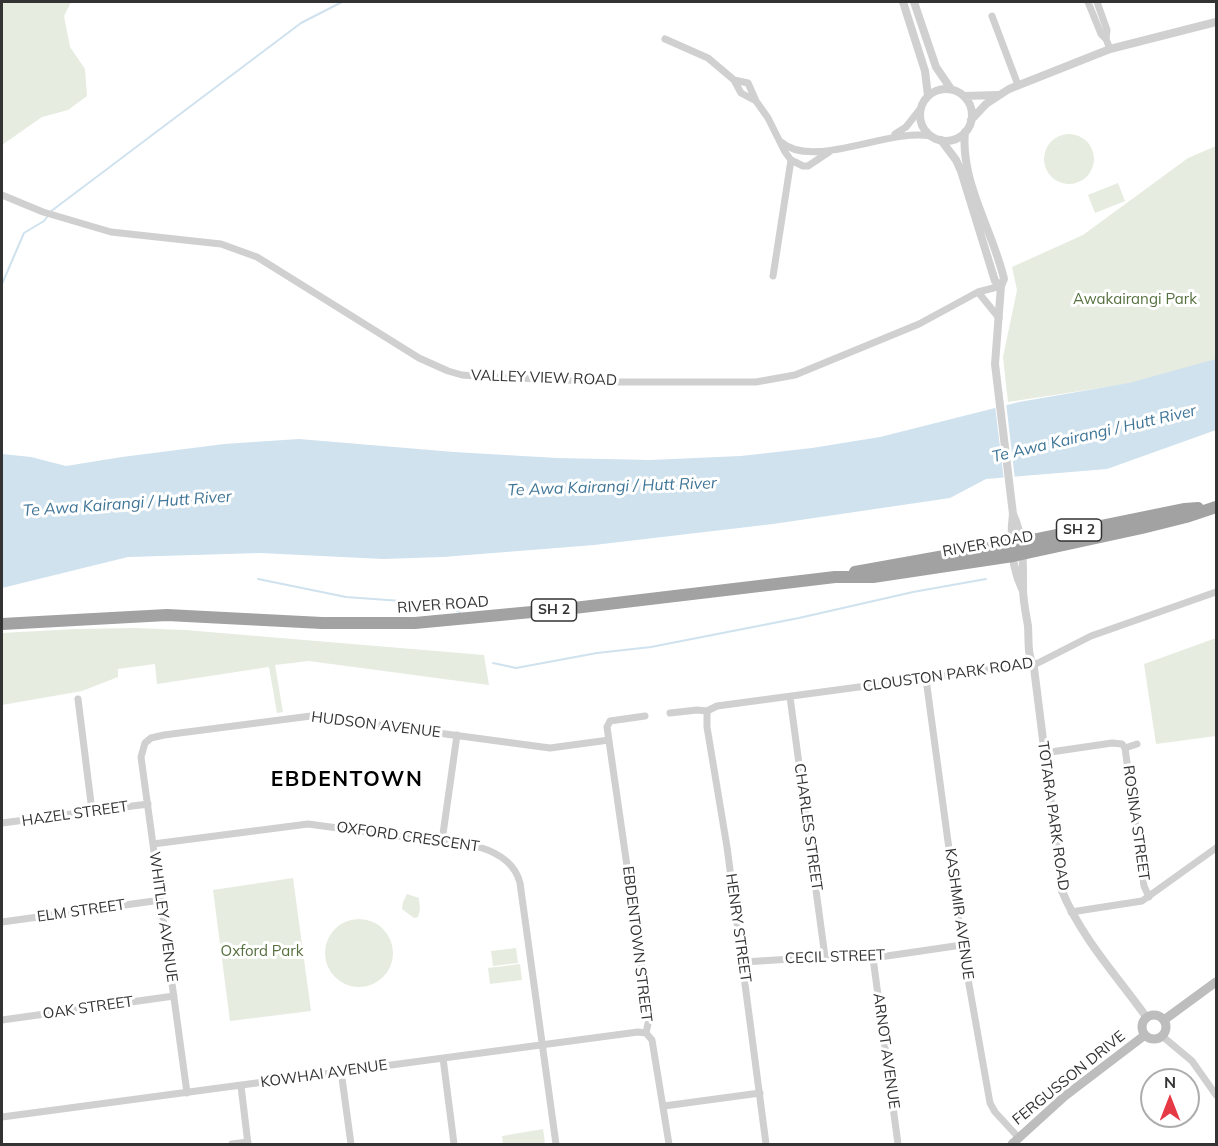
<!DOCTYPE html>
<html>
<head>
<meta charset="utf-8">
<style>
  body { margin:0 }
  #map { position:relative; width:1218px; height:1146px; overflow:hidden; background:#fff; font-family:Mulish,sans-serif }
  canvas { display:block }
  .frame { position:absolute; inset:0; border:3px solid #333; pointer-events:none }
  .north { position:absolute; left:1140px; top:1068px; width:60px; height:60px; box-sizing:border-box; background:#fff; border:2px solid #adadad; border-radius:50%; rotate:0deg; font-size:16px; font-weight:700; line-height:24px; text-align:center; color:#333 }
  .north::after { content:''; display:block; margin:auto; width:21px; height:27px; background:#e63946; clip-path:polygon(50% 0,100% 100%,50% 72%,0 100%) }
</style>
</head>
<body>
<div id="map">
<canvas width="1218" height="1146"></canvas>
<div class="frame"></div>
<div class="north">N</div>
</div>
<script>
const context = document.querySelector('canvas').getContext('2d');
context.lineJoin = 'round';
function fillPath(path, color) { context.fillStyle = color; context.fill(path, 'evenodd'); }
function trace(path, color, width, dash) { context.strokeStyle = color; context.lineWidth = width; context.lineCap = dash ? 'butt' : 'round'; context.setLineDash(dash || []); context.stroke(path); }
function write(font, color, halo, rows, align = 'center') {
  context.font = font + ' Mulish,sans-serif'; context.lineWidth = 6; context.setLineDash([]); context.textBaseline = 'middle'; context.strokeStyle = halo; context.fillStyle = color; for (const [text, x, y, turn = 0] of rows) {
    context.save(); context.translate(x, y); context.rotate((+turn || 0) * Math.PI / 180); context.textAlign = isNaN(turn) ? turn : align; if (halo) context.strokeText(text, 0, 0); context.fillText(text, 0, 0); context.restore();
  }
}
const green = new Path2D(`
  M2,2H71L64,16L70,47L85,69L87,96L68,110L42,117L2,145Z
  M1044 159a25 25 0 1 1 50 0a25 25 0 1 1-50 0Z
  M1216,146V367L1146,381L1008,402L1003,357L1017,290L1012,267L1083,235L1188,158Z
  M1118,183L1125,201L1095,213L1088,195Z
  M134,628L185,630L484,655L489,685L309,661L275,665L283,712L277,713L269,667L157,684L155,664L118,669V677L82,691L2,705V633L76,629Z
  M1216,638V736L1156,744L1144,664Z
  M293,878L311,1011L230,1021L213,890Z
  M407,894L419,898L420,910L418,917L414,918L402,909L403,902Z
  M325 953a34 34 0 1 1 68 0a34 34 0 1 1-68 0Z
  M516,948L518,963L493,966L491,951Z
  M520,964L522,980L490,984L488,968Z
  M543,1129L545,1144H503L502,1136Z`);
const water = new Path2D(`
  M1216,359V430L1107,469L986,479L950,498L773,524L594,545L443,557L383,559L260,553L128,557L2,588V454L31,457L66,466L122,457L224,444L299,439L454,452L557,458L650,460L741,456L812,448L880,437L1019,402L1129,383Z`);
const pier = new Path2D(`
  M1006,402L1015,480L1004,481L995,405Z`);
const stream = new Path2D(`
  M50,212L301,23L342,2
  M2,284L24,233L44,221L47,217
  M258,579L346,597L443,604L460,612
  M493,663L516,668L597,653L651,647L799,618L913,592L986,579`);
const minor = new Path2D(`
  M1088,2L1101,34L1106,39L1110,49
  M1097,2L1107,30L1106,39
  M992,16L1018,85
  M665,39L708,58L734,80L741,93L756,101
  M734,80L748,83L756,101L768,118L785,152L791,160L803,166H808L829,152
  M895,134L906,127L921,108
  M781,142C813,170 888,128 931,136
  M2,195L43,212L111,232L221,244L257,257L419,358L448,371L462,375L490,377L612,382H756L795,375L919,324L978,292L1001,286
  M773,276L791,160
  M978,292L999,318
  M926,679L962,945L990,1103L995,1112L1019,1138
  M790,697L825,957
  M78,699L92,811
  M707,711V727L727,847L766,1144
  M670,713L697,710L707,711L717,706L1038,663L1091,636L1216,592
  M645,716L610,721L607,727L649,1019L646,1033
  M1125,748L1144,886L1149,897
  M1044,753L1112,743L1122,744L1125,748L1137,744
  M2,823L148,804
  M442,841L457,735
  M153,844L308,824L479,847C499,853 515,863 520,883L556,1144
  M1071,912L1142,901L1216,848
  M2,922L161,900
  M873,958L898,1144
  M743,962L825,957L873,958L962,945
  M2,1020L174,996
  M646,1033L652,1040L669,1144
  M1162,1036L1192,1061L1216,1095
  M443,1058L454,1144
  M341,1071L351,1144
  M241,1086L248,1144
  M187,1093L141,757L145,743L151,738L164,735L311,716L550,748L609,740
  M664,1106L760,1093
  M2,1117L638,1032L646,1033
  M232,1144L248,1142`);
const tertiary = new Path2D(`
  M903,2L925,71L928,96
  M914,2L936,67L951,89
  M920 115a26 26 0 1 1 52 0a26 26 0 1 1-52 0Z
  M964,96L998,95
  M971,120L986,104L1009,89L1110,49L1216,22
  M965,132C960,181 993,231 1004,279L1001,286L995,364L1013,514C1010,539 1011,566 1022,589
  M941,140L956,160L961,171L995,281L1001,286
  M1013,514C1024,538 1023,562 1023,588C1023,601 1026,614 1028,626C1029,641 1027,654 1034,668L1062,891C1082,939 1118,977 1147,1018`);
const secondary = new Path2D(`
  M1142 1027a12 12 0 1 1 24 0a12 12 0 1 1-24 0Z
  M1164,1020L1216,982
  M1012,1144L1065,1096L1145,1035`);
const trunk = new Path2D(`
  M855,572L1028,541L1185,509L1198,508
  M2,624L167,615L322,623H415L574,608L835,577H873L1013,556L1142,528L1186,517L1216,507`);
const shields = [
  [1079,530,45],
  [554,610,45]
];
const shieldNames = [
  ["SH 2",1079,530],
  ["SH 2",554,610]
];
const parkNames = [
  ["Awakairangi Park",1135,299],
  ["Oxford Park",262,951]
];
const streetNames = [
  ["VALLEY VIEW ROAD",544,378,2],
  ["RIVER ROAD",988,544,-10],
  ["RIVER ROAD",443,605,-4],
  ["CLOUSTON PARK ROAD",948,675,-8],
  ["HUDSON AVENUE",376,725,7],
  ["HAZEL STREET",75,814,-8],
  ["TOTARA PARK ROAD",1053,816,82],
  ["ROSINA STREET",1136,823,82],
  ["CHARLES STREET",808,827,82],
  ["OXFORD CRESCENT",408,837,8],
  ["ELM STREET",81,911,-8],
  ["KASHMIR AVENUE",959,914,82],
  ["WHITLEY AVENUE",163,917,82],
  ["HENRY STREET",738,928,82],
  ["EBDENTOWN STREET",637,944,83],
  ["CECIL STREET",835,957,-2],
  ["OAK STREET",88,1008,-8],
  ["ARNOT AVENUE",886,1051,82],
  ["KOWHAI AVENUE",324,1074,-8],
  ["FERGUSSON DRIVE",1069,1078,-39]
];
const waterNames = [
  ["Te Awa Kairangi / Hutt River",1094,434,-13],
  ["Te Awa Kairangi / Hutt River",612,487,-2],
  ["Te Awa Kairangi / Hutt River",127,504,-4]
];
const districtNames = [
  ["EBDENTOWN",347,780]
];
fillPath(green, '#e6ecdf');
fillPath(water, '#cfe2ee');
fillPath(pier, '#fff');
trace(stream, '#cfe2ee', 2);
trace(minor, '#d0d0d0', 7);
trace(tertiary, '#d0d0d0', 8);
trace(secondary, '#bdbdbd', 9);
trace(trunk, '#a2a2a2', 12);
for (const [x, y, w] of shields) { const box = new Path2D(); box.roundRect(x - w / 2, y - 11, w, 22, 4.5); context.fillStyle = '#fff'; context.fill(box); trace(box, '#333', 1.5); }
write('bold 14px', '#333', null, shieldNames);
write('15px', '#56703f', '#fff', parkNames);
write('15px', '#333', '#fff', streetNames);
write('italic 16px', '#3f7597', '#fff', waterNames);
context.letterSpacing = '1.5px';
write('bold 21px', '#000', '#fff', districtNames);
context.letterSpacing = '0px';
</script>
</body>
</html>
